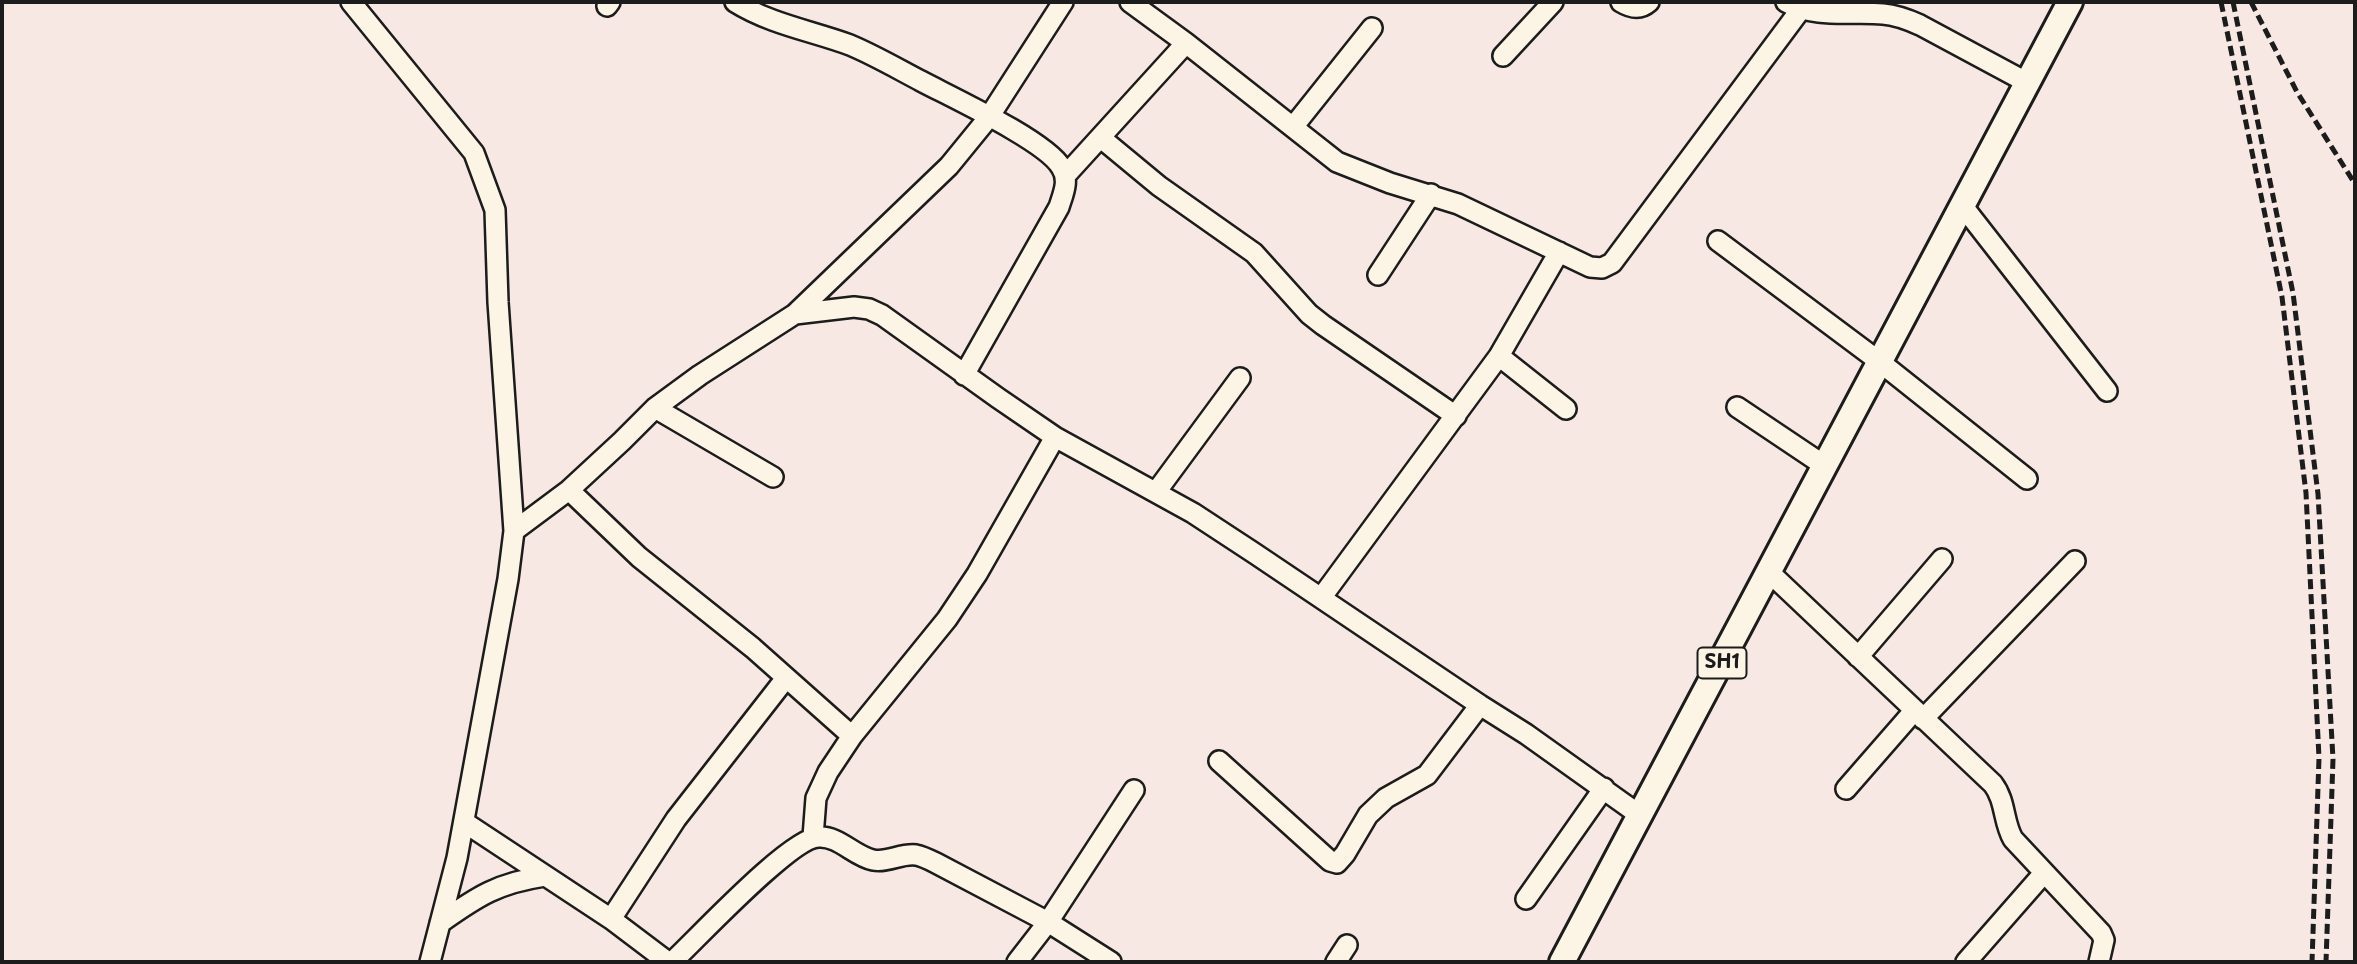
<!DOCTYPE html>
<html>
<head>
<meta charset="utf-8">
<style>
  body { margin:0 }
  #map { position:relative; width:2357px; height:964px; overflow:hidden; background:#f7e8e3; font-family:"Playpen Sans",sans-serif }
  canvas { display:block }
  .frame { position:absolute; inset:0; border:4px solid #1c1c1c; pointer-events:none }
</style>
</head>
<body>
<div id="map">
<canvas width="2357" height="964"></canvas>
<div class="frame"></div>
</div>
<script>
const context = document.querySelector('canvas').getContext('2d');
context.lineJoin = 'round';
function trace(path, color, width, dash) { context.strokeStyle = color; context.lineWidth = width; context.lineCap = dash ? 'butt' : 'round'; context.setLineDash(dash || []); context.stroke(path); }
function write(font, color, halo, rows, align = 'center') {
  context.font = font + ' "Playpen Sans",sans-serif'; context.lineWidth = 5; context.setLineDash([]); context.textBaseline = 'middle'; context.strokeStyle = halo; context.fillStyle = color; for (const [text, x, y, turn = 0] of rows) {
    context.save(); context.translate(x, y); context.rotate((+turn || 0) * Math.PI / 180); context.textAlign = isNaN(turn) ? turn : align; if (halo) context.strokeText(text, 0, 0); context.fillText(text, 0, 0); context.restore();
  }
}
const minor = new Path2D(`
  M351,2L474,153L495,210L498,302L514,531L508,579L457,858L430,962
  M735,2C770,24 812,31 850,45C874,55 898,69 921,81C951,97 1046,141 1061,167C1070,180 1063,194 1059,207L964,375
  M1130,2L1186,43L1337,162L1390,183L1458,204L1590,267L1602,268L1612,263L1801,9
  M1621,2C1631,8 1640,10 1649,2
  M1786,2C1816,19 1851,11 1883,14C1896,15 1909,20 1920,25L2028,83
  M607,6L610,2
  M1503,56L1553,2
  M1293,127L1372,28
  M1101,138L1159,186L1254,253L1309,314L1323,325L1456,416
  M1065,176L1186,43
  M1962,205L2107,391
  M1718,241L1880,362L2027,479
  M1378,275L1431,194
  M795,314L949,166L989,117L1063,2
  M1499,356L1559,252
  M1737,407L1825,466
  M655,408L773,477
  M569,490L639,557L753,648L852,736
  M1156,492L1240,378
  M514,531L569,490L622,441L655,408L700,375L795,314L854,307L869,309L882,315L998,398L1055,437L1193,513L1254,553L1480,705L1526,734L1641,816
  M1769,572L1993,784C2006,801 2003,822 2013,839L2101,933L2104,940L2099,962
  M1321,598L1499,356L1566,409
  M1858,657L1942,559
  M1923,719L2075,561
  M1219,761L1330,861L1337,863L1345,854L1368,815L1386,798L1427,775L1480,705
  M1846,789L1914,711
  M464,822L611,919L668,962
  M813,837L816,798L828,772L852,736L947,619L977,574L1055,437
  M1526,899L1604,788
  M611,919L676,819L786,678
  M440,923C478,896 498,883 545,876
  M672,962C697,939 791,837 819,837C839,836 854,856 873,860C888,863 901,853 916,855C922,856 930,860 936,863L1048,922L1111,962
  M1017,962L1048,922L1134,790
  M1336,962L1347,945
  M1966,962L2044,873`);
const major = new Path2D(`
  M1562,962L2070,2`);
const rail = new Path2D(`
  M2221,2L2282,297L2306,493L2319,758L2312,962
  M2233,2L2293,293L2318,494L2333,759L2326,962
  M2251,2L2297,92L2355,184`);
const shields = [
  [1722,663,49]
];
const shieldNames = [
  ["SH1",1722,663]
];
trace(minor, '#1c1c1c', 24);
trace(major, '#1c1c1c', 30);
trace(minor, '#fcf5e5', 19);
trace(major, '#fcf5e5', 24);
trace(rail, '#1c1c1c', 5, [10, 5]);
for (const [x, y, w] of shields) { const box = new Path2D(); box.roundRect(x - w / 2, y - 15.5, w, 31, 5); context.fillStyle = '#fcf5e5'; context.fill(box); trace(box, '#1c1c1c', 2); }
write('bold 19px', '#1c1c1c', null, shieldNames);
</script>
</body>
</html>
